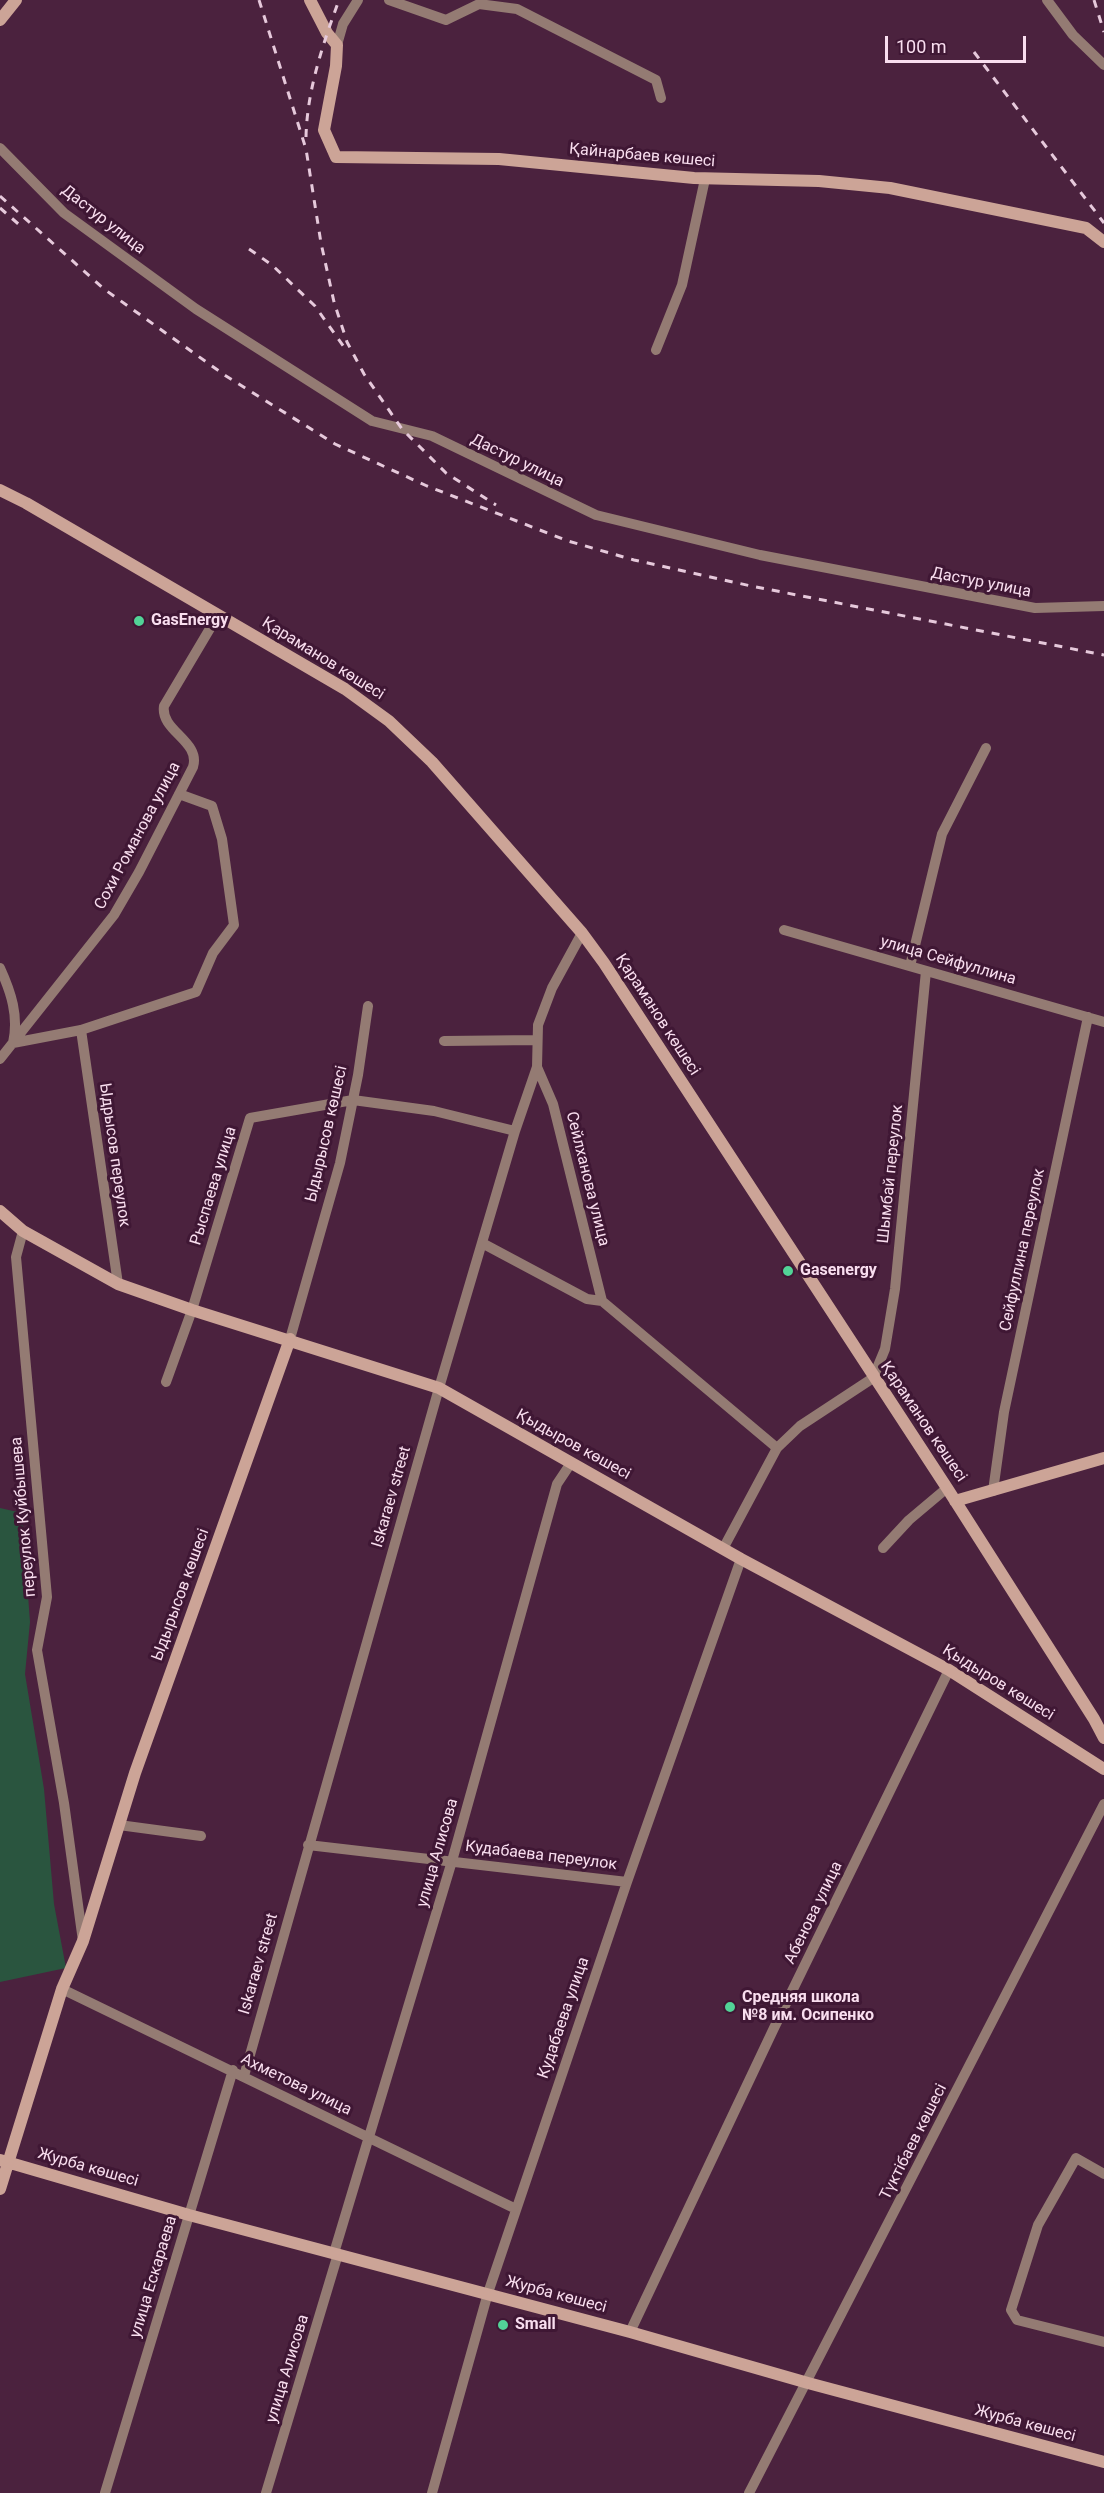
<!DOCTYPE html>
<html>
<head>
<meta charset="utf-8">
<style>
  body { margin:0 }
  #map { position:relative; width:1104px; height:2493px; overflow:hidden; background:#4b223e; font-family:Roboto,sans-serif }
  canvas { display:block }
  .scale { position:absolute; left:885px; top:36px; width:141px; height:27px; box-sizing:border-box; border:3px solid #f9deef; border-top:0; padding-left:8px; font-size:18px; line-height:21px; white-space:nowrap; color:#f9deef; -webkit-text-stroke:4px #3f1734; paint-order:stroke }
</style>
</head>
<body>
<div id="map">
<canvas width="1104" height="2493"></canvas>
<div class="scale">100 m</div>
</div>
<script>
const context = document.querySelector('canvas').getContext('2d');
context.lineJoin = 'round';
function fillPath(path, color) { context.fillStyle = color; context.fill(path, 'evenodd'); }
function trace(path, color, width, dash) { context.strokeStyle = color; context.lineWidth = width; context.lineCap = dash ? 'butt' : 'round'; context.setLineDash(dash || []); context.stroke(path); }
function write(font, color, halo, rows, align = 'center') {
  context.font = font + ' Roboto,sans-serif'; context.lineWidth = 6; context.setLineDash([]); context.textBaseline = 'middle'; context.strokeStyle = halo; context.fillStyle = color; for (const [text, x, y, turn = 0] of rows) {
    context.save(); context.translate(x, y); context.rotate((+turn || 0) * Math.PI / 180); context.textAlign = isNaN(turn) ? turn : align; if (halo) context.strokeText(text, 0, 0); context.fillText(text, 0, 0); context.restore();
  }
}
const green = new Path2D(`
  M0,1508L22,1513L30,1622L25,1674L44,1789L54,1904L66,1968L0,1982Z`);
const street = new Path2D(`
  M389,0L446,20L479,4L517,9L656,80L661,98
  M1047,0L1073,35L1104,65
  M337,45L343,24L358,0
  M0,148L64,213L196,309L372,421L432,436L596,515L760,555L1035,608L1104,606
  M656,350L682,285L705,179
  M784,930L1104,1022
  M910,966L942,834L986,748
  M0,968C11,992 19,1016 13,1043L81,1030L196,992L213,953L234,925L222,839L212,806L179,794
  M81,1030L118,1284
  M444,1041L537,1040
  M0,1059L114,915L139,872L193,767C201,741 160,731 164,706L218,615
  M537,1067L553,1104L602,1301
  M23,1231L16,1257L47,1597L37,1650L64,1803L83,1941
  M482,1243L587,1299L602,1301L777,1448
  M290,1339L340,1163L358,1075L368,1006
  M166,1382L192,1310L250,1118L353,1100L434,1111L515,1131
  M993,1491L1004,1412L1088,1017
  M724,1547L777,1448L800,1426L873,1378L885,1349L895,1289L926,971
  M883,1548L909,1520L947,1488
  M119,1825L201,1836
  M308,1845L627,1882
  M62,1989L516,2209
  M244,2076L439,1388L515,1131L537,1067L538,1025L552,988L582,933
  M1104,2174L1076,2158L1038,2225L1011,2310L1017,2320L1104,2342
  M334,2253L452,1861L557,1484L571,1463
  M630,2332L774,2028L949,1670
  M105,2493L233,2070
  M266,2493L338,2254
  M432,2493L488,2293L627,1882L741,1559
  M749,2493L1104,1804`);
const secondary = new Path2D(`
  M310,0L327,33L337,45L336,66L324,130L336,157L499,159L694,178L819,181L890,188L1086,228L1104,242
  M0,20L16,0
  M0,490L26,503L345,689L389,721L432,762L582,933L604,963L947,1488L1094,1719L1104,1738
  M0,1211L23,1231L118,1284L192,1310L439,1388L741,1559L949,1670L1104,1769
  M955,1501L1104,1458
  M0,2160L189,2215L630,2332L808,2383L1104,2462
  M0,2189L62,1989L83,1941L135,1773L290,1339`);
const rail = new Path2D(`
  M259,0L306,149L321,243L334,302L347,342L364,374L402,429L446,473L496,505
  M1094,0L1104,32
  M974,52L1104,223
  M306,137C307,90 323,44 339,0
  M0,196L104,289L226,376L335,444L427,486L568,541L634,560L751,586L1104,655
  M0,208L23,228
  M249,249L272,265L315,306L344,347`);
const markers = [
  [139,621,6,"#52d397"],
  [788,1271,6,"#52d397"],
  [730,2007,6,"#52d397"],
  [503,2325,6,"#52d397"]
];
const streetNames = [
  ["Қайнарбаев көшесі",642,156,5],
  ["Дастур улица",103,220,38],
  ["Дастур улица",517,461,26],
  ["Дастур улица",981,583,11],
  ["Қараманов көшесі",323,659,32],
  ["Сохи Романова улица",138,836,-62],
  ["улица Сейфуллина",948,961,16],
  ["Қараманов көшесі",657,1015,57],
  ["Ыдырысов көшесі",327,1134,-77],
  ["Ыдрысов переулок",114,1155,82],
  ["Шымбай переулок",891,1174,-84],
  ["Сейлханова улица",587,1179,76],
  ["Рыспаева улица",214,1186,-73],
  ["Сейфуллина переулок",1023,1250,-78],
  ["Қараманов көшесі",923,1422,56],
  ["Қыдыров көшесі",573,1445,29],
  ["Iskaraev street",392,1497,-74],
  ["переулок Куйбышева",24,1517,-95],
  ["Ыдырысов көшесі",181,1595,-70],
  ["Қыдыров көшесі",998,1683,32],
  ["улица Алисова",438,1853,-74],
  ["Кудабаева переулок",541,1856,7],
  ["Абенова улица",814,1913,-64],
  ["Iskaraev street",259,1964,-74],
  ["Кудабаева улица",564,2018,-71],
  ["Ахметова улица",296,2085,26],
  ["Түктібаев көшесі",914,2142,-63],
  ["Журба көшесі",88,2168,16],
  ["улица Ескараева",154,2277,-73],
  ["Журба көшесі",556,2295,15],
  ["улица Алисова",288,2369,-73],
  ["Журба көшесі",1025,2424,15]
];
const poiNames = [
  ["GasEnergy",151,621],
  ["Gasenergy",800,1271],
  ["Средняя школа",742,1998],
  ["№8 им. Осипенко",742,2016],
  ["Small",515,2325]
];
fillPath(green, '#2a553f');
trace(street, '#947b73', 10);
trace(secondary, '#cca497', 12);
trace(rail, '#e6c9db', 3, [8, 8]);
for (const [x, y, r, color] of markers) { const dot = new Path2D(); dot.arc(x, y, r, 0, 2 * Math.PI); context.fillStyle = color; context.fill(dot); trace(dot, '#3f1734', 2); }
write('16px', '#f9deef', '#3f1734', streetNames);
write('bold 16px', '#f9deef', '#3f1734', poiNames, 'left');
</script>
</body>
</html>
